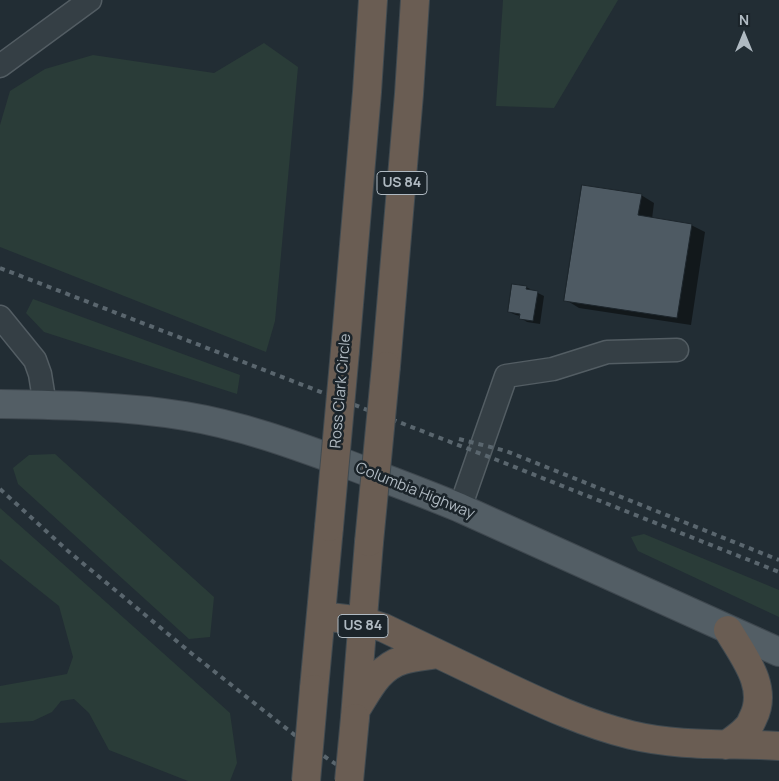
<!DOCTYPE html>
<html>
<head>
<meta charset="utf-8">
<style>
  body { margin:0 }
  #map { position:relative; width:779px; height:781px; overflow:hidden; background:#222d34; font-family:Manrope,sans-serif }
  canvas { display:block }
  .north { position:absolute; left:719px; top:10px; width:50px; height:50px; -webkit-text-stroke:4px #1b242a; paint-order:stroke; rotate:0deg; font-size:14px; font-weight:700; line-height:20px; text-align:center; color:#b0bac2 }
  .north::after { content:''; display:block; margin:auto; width:18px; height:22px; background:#b0bac2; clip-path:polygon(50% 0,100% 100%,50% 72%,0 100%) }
</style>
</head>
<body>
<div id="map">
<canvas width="779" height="781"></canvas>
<div class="north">N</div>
</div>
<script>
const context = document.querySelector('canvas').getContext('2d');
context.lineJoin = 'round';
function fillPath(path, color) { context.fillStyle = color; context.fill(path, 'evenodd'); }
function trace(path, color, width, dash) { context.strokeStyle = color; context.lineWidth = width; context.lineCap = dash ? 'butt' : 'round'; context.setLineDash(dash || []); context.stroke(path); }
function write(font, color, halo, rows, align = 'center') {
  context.font = font + ' Manrope,sans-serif'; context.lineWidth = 5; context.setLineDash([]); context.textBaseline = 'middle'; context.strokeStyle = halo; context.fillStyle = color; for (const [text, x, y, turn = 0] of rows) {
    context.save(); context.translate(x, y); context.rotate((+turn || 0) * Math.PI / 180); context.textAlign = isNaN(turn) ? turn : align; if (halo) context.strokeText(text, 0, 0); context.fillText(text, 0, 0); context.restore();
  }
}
const green = new Path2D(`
  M503,0H618L554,108L496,106Z
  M264,43L298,67L275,321L266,352L0,247V125L10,91L45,69L93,55L214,73Z
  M33,299L240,375L237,394L44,332L26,313Z
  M55,454L214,597L210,637L189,639L18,484L13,468L29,455Z
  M0,508L125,619L230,713L237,763L230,781H188L109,750L89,713L74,699L61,701L52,712L33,721L0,723V686L67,674L73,657L59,606L0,559Z
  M644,534L779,590V617L638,551L631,537Z`);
const shadow = new Path2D(`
  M641,195L654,203L652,219L691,225L705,232L691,325L579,308L566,300Z
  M526,287L544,296L540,324L527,322L521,318V316L516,315L509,312Z`);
const building = new Path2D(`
  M582,185L642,194L638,215L692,224L677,318L564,301Z
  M512,284L527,286L526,289L538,291L533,321L519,319L520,314L508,312Z`);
const minor = new Path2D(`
  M0,66L90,0
  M0,317L35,360L40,374L45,405
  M460,508L506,376L553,369L607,352L677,350`);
const major = new Path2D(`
  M0,404C62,405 124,406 185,416C240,425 292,444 344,463C383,478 422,492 460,508L779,652`);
const highway = new Path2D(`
  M345,351L367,92L373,0
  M386,366L409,94L415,0
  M321,616L363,621L384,628C423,647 462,665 501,684C543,704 586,724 631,735C681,747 729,743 779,746
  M314,689L329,527
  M357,708C369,689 379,667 403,660C414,657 426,656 438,654
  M355,718L369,542
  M726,745C733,740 741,735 747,728C750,726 751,722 753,718C769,687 743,656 728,630`);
const rail = new Path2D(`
  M0,268L497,460L779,572
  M459,439L506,451L779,560
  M0,489L68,551L191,653L306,744L361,781`);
const highwayBridge = new Path2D(`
  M329,527L345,351
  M369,542L386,366
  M306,781L314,689
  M349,781L355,718`);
const shields = [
  [402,183,50],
  [363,626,50]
];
const shieldNames = [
  ["US 84",402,183],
  ["US 84",363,626]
];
const streetNames = [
  ["Ross Clark Circle",341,391,-85],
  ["Columbia Highway",415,491,22]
];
fillPath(green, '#2a3c38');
fillPath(shadow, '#0007');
fillPath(building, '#4e5a63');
trace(building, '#1d262c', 1);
trace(minor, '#535d63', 25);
trace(major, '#3f484f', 30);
trace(highway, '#404a50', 30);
trace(minor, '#353f45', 22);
trace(major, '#535e65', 28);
trace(highway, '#6a5d53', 28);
trace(rail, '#5a666e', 4, [5, 5]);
trace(highwayBridge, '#404a50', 30, []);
trace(highwayBridge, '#6a5d53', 28);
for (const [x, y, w] of shields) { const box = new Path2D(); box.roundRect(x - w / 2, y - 11.5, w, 23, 4); context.fillStyle = '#1b242a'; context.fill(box); trace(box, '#b0bac2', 1); }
write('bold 14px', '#b0bac2', null, shieldNames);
write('15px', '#b0bac2', '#1b242a', streetNames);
</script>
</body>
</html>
